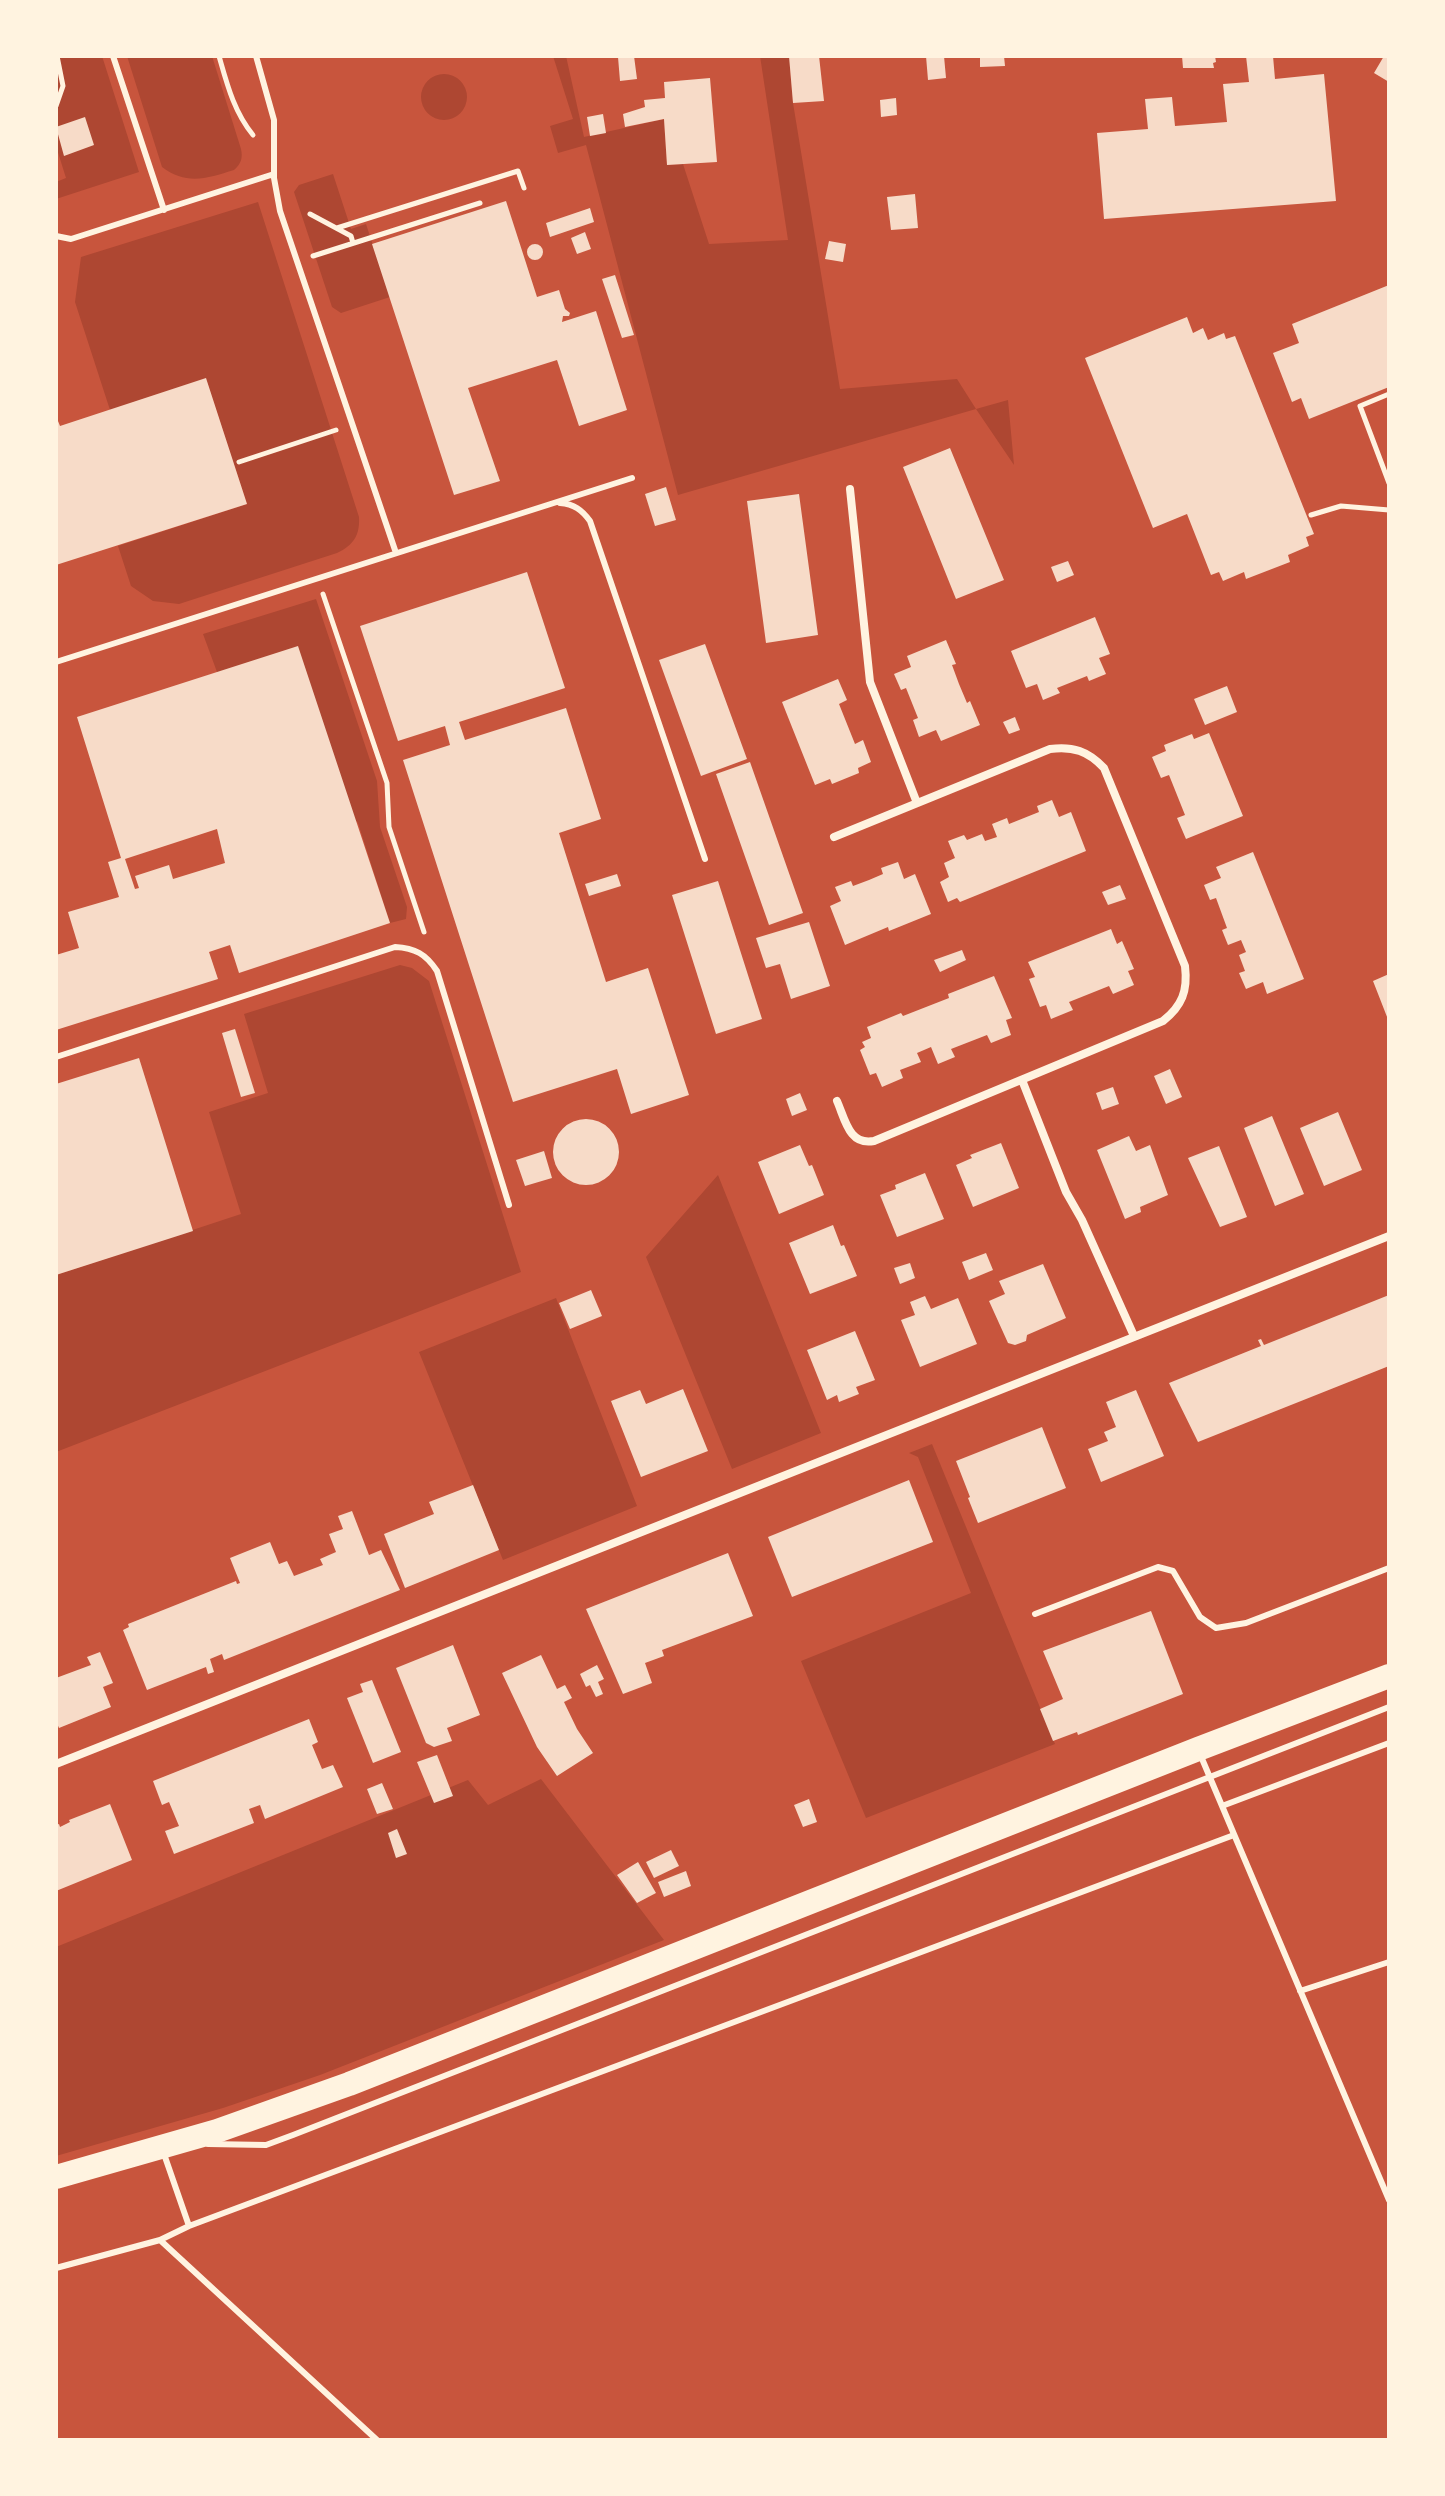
<!DOCTYPE html>
<html>
<head>
<meta charset="utf-8">
<style>
  body { margin:0 }
  #map { position:relative; width:1445px; height:2496px; overflow:hidden; background:#c8553d; font-family:Signika,sans-serif }
  canvas { display:block }
  .frame { position:absolute; inset:0; border:58px solid #fff3e0; pointer-events:none }
</style>
</head>
<body>
<div id="map">
<canvas width="1445" height="2496"></canvas>
<div class="frame"></div>
</div>
<script>
const context = document.querySelector('canvas').getContext('2d');
context.lineJoin = 'round';
function fillPath(path, color) { context.fillStyle = color; context.fill(path, 'evenodd'); }
function trace(path, color, width, dash) { context.strokeStyle = color; context.lineWidth = width; context.lineCap = dash ? 'butt' : 'round'; context.setLineDash(dash || []); context.stroke(path); }
const green = new Path2D(`
  M56,56H102L139,172L56,199V182L66,178L56,146Z
  M127,56H212L241,149C243,158 241,164 234,170C208,178 187,186 162,167Z
  M553,56H566L584,137L664,119L667,165L683,164L709,244L788,240L760,56H789L793,103L840,389L957,379L976,409L1008,400L1014,465L976,409L678,495L586,145L558,153L550,126L573,119Z
  M421 97a23 23 0 1 1 46 0a23 23 0 1 1-46 0Z
  M333,174L351,229L366,224L390,297L341,313L332,307L294,192L299,185Z
  M258,202L359,517C360,535 354,545 337,553L179,604L153,601L131,586L118,546L247,504L206,379L110,410L75,302L81,257Z
  M316,599L377,781L380,827L407,907L406,919L390,923L358,823L217,672L203,634Z
  M400,965L412,968L429,981L521,1272L56,1452V1275L241,1214L209,1112L268,1093L244,1014Z
  M718,1175L821,1433L732,1469L646,1257Z
  M556,1298L637,1506L503,1560L419,1352Z
  M932,1444L1055,1744L866,1818L801,1661L971,1593L918,1457L909,1453Z
  M541,1779L664,1940L320,2075L223,2108L56,2156V1947L468,1780L488,1805Z`);
const building = new Path2D(`
  M627,56H634L637,79L620,81L618,57Z
  M789,56H819L824,101L793,103Z
  M926,56H944L946,78L928,80Z
  M980,56H1004L1005,66L980,67Z
  M1182,56H1215L1216,62L1213,63L1214,68H1183Z
  M1246,56H1273L1275,79L1324,74L1336,201L1104,219L1097,133L1148,129L1145,99L1172,97L1175,126L1227,122L1223,84L1249,82Z
  M1384,56H1389V82L1374,73Z
  M710,78L717,162L667,165L664,119L625,127L623,114L645,107L644,100L665,98L664,82Z
  M896,98L897,115L881,117L880,100Z
  M603,114L606,133L590,136L587,117Z
  M85,117L94,145L64,156L56,127Z
  M915,194L918,228L891,230L887,197Z
  M506,201L537,297L559,290L565,309L570,313L569,316H563L562,322L596,311L627,410L579,426L557,360L468,388L500,481L454,495L372,244Z
  M590,208L594,222L550,237L546,223Z
  M585,232L591,249L577,254L571,238Z
  M829,241L846,244L843,262L825,259Z
  M527 252a8 8 0 1 1 16 0a8 8 0 1 1-16 0Z
  M615,275L634,335L622,338L602,279Z
  M1389,285V387L1309,419L1301,398L1292,402L1273,353L1299,343L1292,324Z
  M1187,317L1193,333L1203,328L1208,340L1224,333L1226,339L1235,336L1314,534L1306,537L1309,546L1288,555L1290,562L1246,579L1244,572L1223,581L1219,572L1211,575L1187,514L1153,528L1085,358Z
  M206,378L247,504L56,565V416L60,426Z
  M950,448L1004,580L956,599L903,467Z
  M666,487L676,520L655,526L645,494Z
  M799,494L818,635L766,643L747,501Z
  M1068,561L1074,575L1057,582L1051,567Z
  M527,572L565,688L459,722L465,740L566,708L601,819L559,833L606,982L648,968L689,1095L631,1114L617,1069L513,1102L403,760L450,745L445,726L398,741L360,626Z
  M1095,617L1110,654L1099,658L1106,674L1089,681L1087,676L1057,688L1060,693L1043,700L1037,684L1026,688L1011,651Z
  M946,640L956,664L952,665L959,684L967,703L970,701L980,725L941,741L936,730L919,737L913,720L918,718L906,688L901,690L894,674L911,667L907,656Z
  M705,644L747,759L701,776L659,660Z
  M298,646L390,923L239,973L230,945L209,952L218,979L56,1030V955L79,948L68,912L119,897L108,862L121,858L77,717ZM217,829L225,863L173,879L169,865L135,876L139,888L135,889L125,859Z
  M838,679L847,700L839,704L855,744L863,740L871,762L858,768L859,773L832,784L830,779L815,785L782,702Z
  M1227,686L1237,712L1205,725L1194,699Z
  M1015,717L1020,730L1009,734L1003,722Z
  M1209,733L1243,816L1186,839L1177,818L1185,815L1169,775L1161,778L1152,757L1166,751L1164,745L1192,734L1194,739Z
  M750,762L803,913L769,925L716,774Z
  M1052,800L1059,817L1071,812L1086,851L960,902L957,898L948,902L940,882L949,877L944,863L955,858L948,841L964,835L967,840L982,834L985,841L997,837L992,824L1007,818L1009,824L1039,812L1037,806Z
  M1253,852L1304,979L1267,994L1263,982L1246,989L1239,973L1245,971L1239,955L1246,952L1241,940L1228,945L1222,930L1227,928L1216,898L1210,900L1204,885L1221,878L1216,867Z
  M898,862L904,879L915,874L931,914L889,931L888,927L845,945L830,906L841,901L835,887L851,881L853,886L869,880L883,874L881,868Z
  M617,874L621,886L589,896L585,884Z
  M718,881L762,1019L716,1034L672,895Z
  M1120,885L1126,899L1108,905L1102,892Z
  M809,922L830,986L791,999L780,964L766,968L756,938Z
  M1111,929L1117,944L1122,941L1134,969L1128,971L1134,985L1113,994L1109,986L1069,1002L1073,1010L1051,1019L1046,1005L1040,1007L1029,979L1035,977L1028,962Z
  M962,950L966,960L940,972L934,960Z
  M1389,974V1022L1373,981Z
  M994,976L1012,1018L1006,1020L1011,1035L991,1043L987,1035L951,1049L955,1057L938,1064L931,1047L917,1053L921,1062L900,1070L903,1078L882,1087L876,1073L870,1075L860,1050L865,1047L862,1042L871,1038L867,1027L901,1013L903,1016L949,998L948,994Z
  M235,1029L255,1093L241,1097L222,1033Z
  M139,1058L193,1231L56,1275V1084Z
  M1170,1069L1182,1097L1166,1104L1154,1076Z
  M1113,1087L1119,1104L1102,1110L1096,1093Z
  M800,1093L807,1110L792,1116L786,1099Z
  M1338,1112L1362,1170L1324,1186L1300,1128Z
  M1272,1116L1304,1194L1275,1206L1244,1128Z
  M553 1152a33 33 0 1 1 66 0a33 33 0 1 1-66 0Z
  M1129,1136L1136,1151L1150,1145L1168,1195L1140,1207L1141,1212L1125,1219L1097,1150Z
  M1001,1143L1019,1188L973,1207L956,1165L972,1158L970,1155Z
  M800,1145L809,1166L812,1165L824,1195L779,1214L758,1162Z
  M1219,1146L1247,1217L1220,1227L1188,1158Z
  M544,1151L552,1178L525,1186L516,1160Z
  M925,1173L944,1219L897,1237L880,1195L896,1189L895,1185Z
  M833,1225L841,1246L844,1245L857,1276L810,1294L789,1243Z
  M986,1253L993,1270L969,1280L962,1262Z
  M910,1263L915,1278L900,1284L894,1268Z
  M1043,1264L1066,1318L1027,1335L1026,1341L1015,1345L1008,1343L989,1301L1005,1294L999,1281Z
  M591,1290L602,1316L570,1329L559,1303Z
  M1389,1295V1366L1198,1442L1169,1383L1261,1346L1258,1340L1261,1339L1264,1345Z
  M925,1296L931,1309L958,1298L977,1344L920,1367L901,1320L915,1315L910,1302Z
  M855,1331L875,1380L856,1387L859,1394L839,1402L837,1395L827,1400L807,1350Z
  M683,1389L708,1451L641,1477L611,1401L640,1390L646,1404Z
  M1136,1390L1164,1456L1101,1482L1088,1449L1108,1441L1104,1432L1116,1427L1106,1402Z
  M1042,1427L1066,1488L978,1523L968,1498L970,1497L956,1461Z
  M909,1480L933,1542L792,1597L768,1537Z
  M473,1485L499,1550L405,1588L384,1534L434,1514L429,1502Z
  M352,1511L369,1555L381,1550L400,1590L224,1660L222,1654L210,1659L214,1672L208,1674L206,1667L147,1690L123,1630L129,1627L128,1624L236,1581L237,1584L240,1583L230,1558L270,1542L279,1564L287,1561L294,1576L323,1565L320,1559L336,1552L329,1534L343,1529L338,1516Z
  M728,1553L753,1616L662,1650L664,1656L645,1663L652,1683L623,1694L586,1609Z
  M1151,1611L1183,1694L1078,1735L1077,1732L1053,1741L1040,1709L1063,1699L1043,1651Z
  M453,1645L480,1715L447,1728L452,1741L434,1747L426,1743L396,1668Z
  M100,1652L113,1683L103,1687L111,1707L59,1728L56,1721V1678L91,1665L87,1657Z
  M541,1655L557,1689L565,1685L572,1698L564,1702L577,1729L593,1753L557,1776L537,1747L502,1673Z
  M597,1665L604,1679L598,1682L603,1694L596,1697L590,1685L586,1687L580,1674Z
  M372,1680L401,1752L373,1763L347,1698L363,1692L360,1684Z
  M309,1719L318,1742L312,1745L322,1769L333,1765L343,1787L265,1819L260,1805L249,1809L254,1823L174,1854L165,1831L179,1826L169,1802L162,1805L153,1781Z
  M437,1755L453,1796L434,1803L417,1762Z
  M382,1783L393,1809L377,1814L367,1789Z
  M809,1799L817,1822L803,1827L794,1805Z
  M110,1804L132,1860L56,1891V1825L59,1824L60,1827L70,1822L69,1820Z
  M397,1829L407,1854L396,1858L388,1833Z
  M671,1850L679,1866L654,1878L646,1862Z
  M638,1862L656,1893L637,1903L617,1875Z
  M686,1871L691,1886L664,1897L658,1882Z`);
const path = new Path2D(`
  M219,56C227,84 234,112 253,135
  M56,106L63,86L57,56
  M310,214L351,236L353,243
  M337,228L518,171L524,188
  M313,256L480,203
  M1389,394L1360,406L1389,483
  M239,462L336,430
  M1311,515L1341,506L1389,510
  M323,594L387,783L389,827L424,932`);
const service = new Path2D(`
  M113,56L164,210
  M256,56L274,120V178L280,211L396,553
  M56,236L71,239L274,174
  M560,503C574,504 582,510 590,521L705,859
  M56,662L632,478
  M56,1057L395,947C415,948 426,954 437,971L509,1205
  M1035,1614L1158,1567L1173,1571L1200,1617L1216,1628L1246,1623L1389,1568
  M1200,1754L1389,2200
  M1222,1806L1389,1743
  M1300,1991L1389,1962
  M208,2144L266,2145L293,2135L1389,1707
  M164,2154L189,2226
  M160,2240L377,2440
  M56,2268L160,2240L189,2226L1234,1835`);
const minor = new Path2D(`
  M850,489L870,682L917,803
  M834,837L1050,749C1073,746 1088,751 1104,768L1185,966C1188,991 1182,1006 1163,1021L874,1141C849,1146 845,1119 837,1101
  M1022,1080L1066,1192L1082,1220L1134,1336
  M56,1764L1389,1236`);
const motorway = new Path2D(`
  M56,2177L217,2131L349,2084L1198,1749L1389,1676`);
fillPath(green, '#ae4732');
fillPath(building, '#f7dbc8');
trace(path, '#fff3e0', 5);
trace(service, '#fff3e0', 6);
trace(minor, '#fff3e0', 8);
trace(motorway, '#fff3e0', 24);
</script>
</body>
</html>
